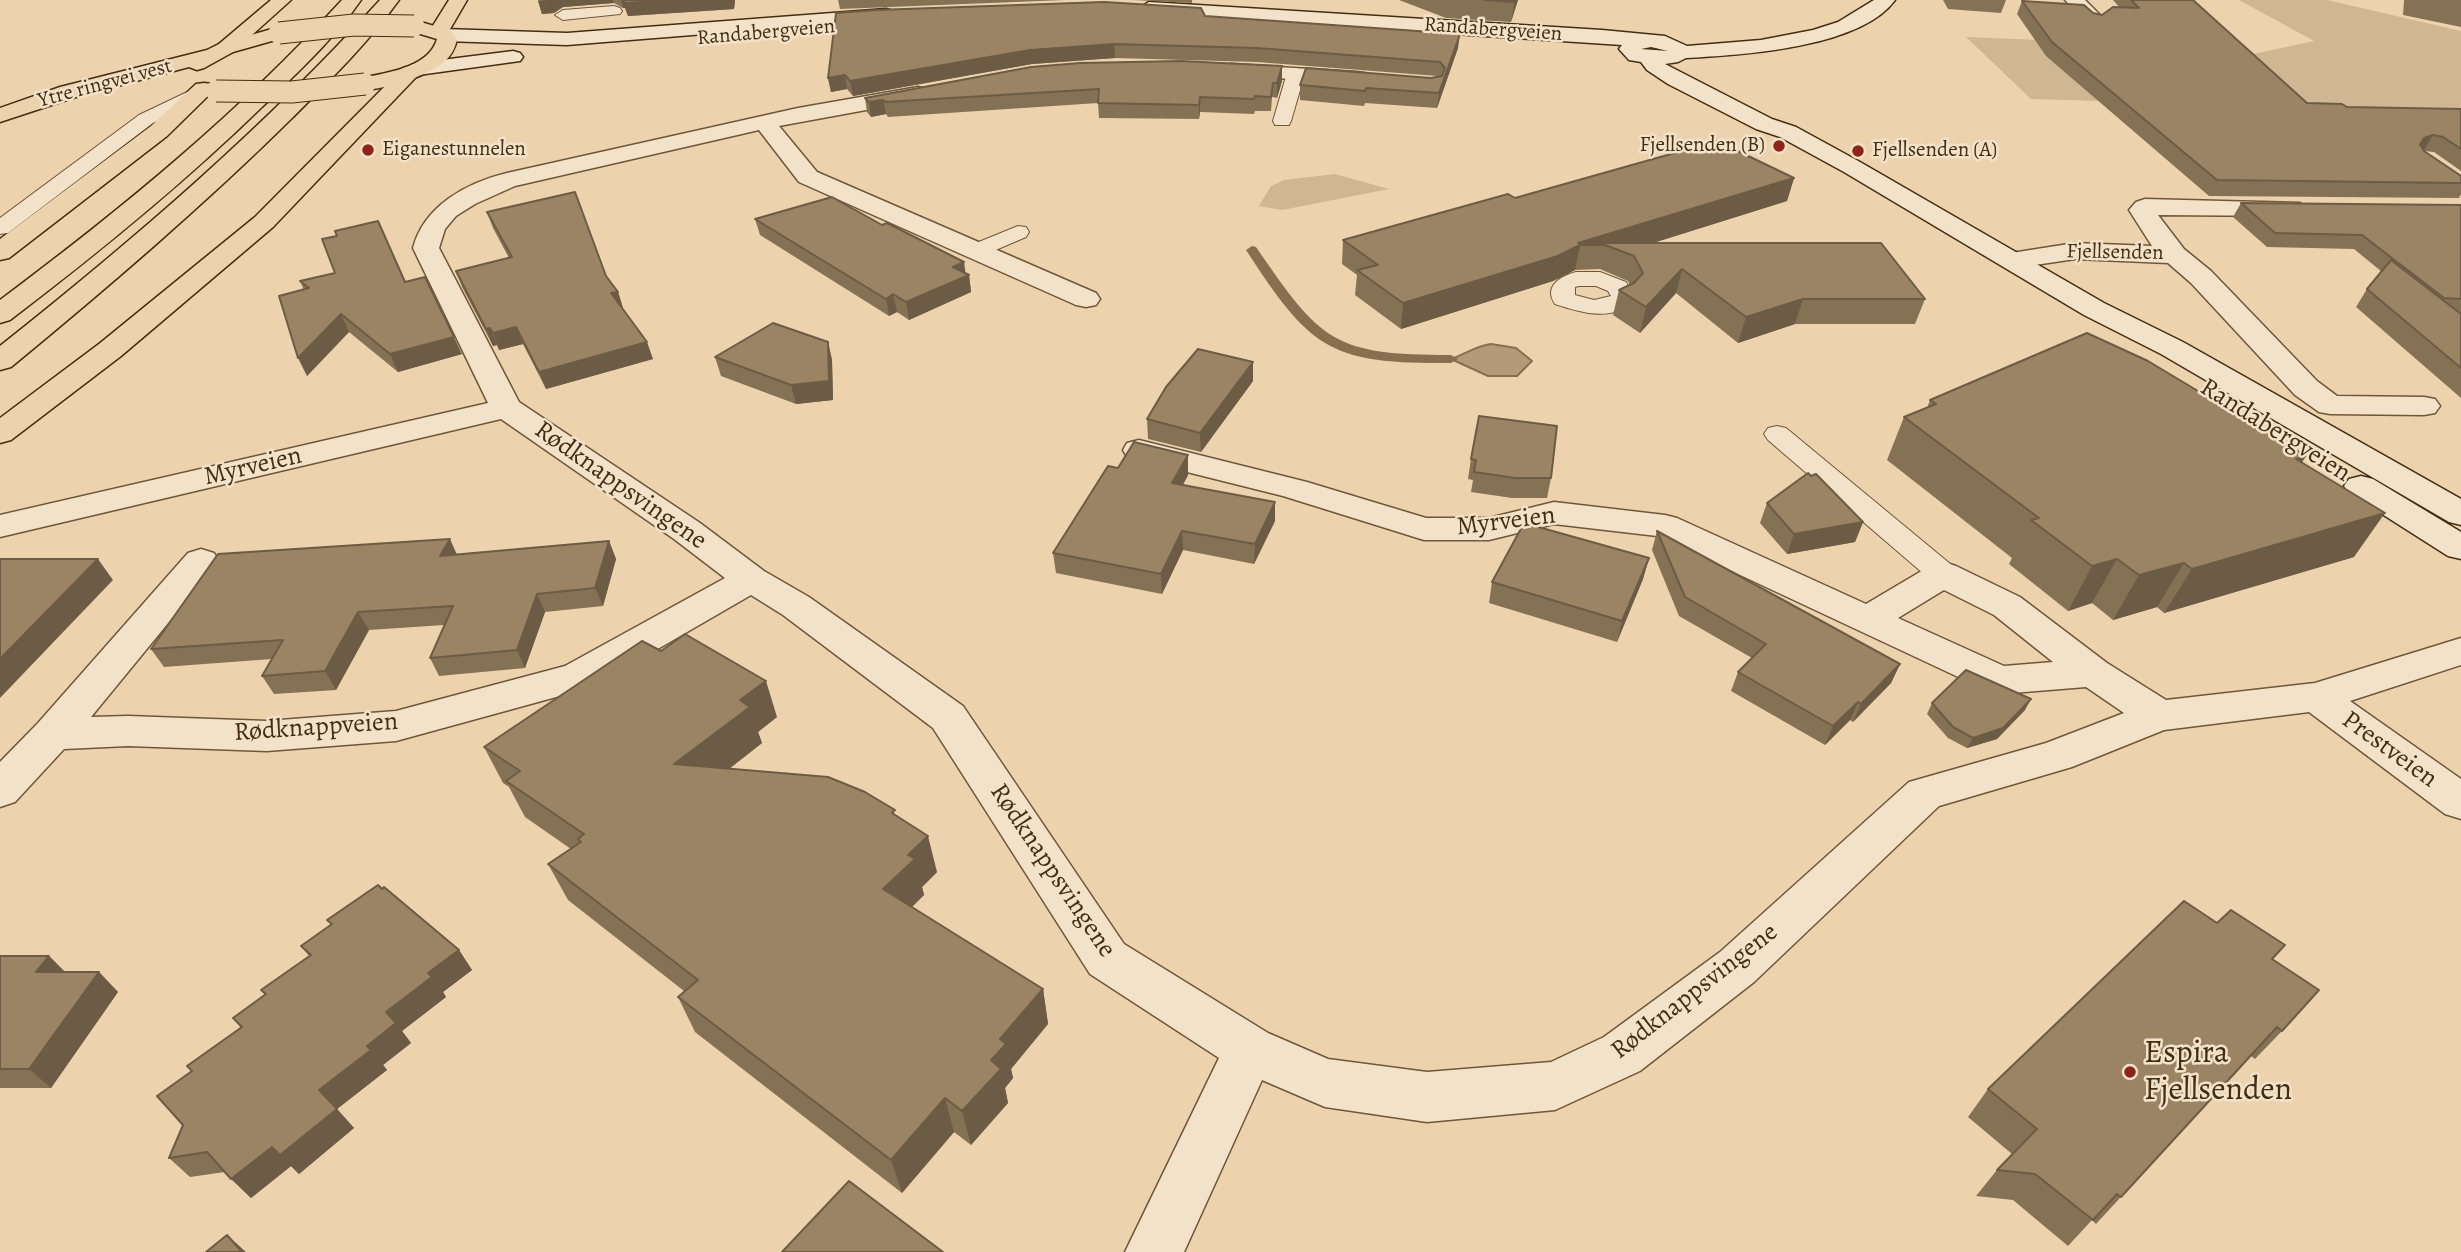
<!DOCTYPE html>
<html>
<head>
<meta charset="utf-8">
<style>
  body { margin:0 }
  canvas { display:block; background:#ecd3ae }
</style>
</head>
<body>
<canvas width="2461" height="1252"></canvas>
<script>
const context = document.querySelector('canvas').getContext('2d');
context.lineJoin = 'round';
function fillPath(path, color) { context.fillStyle = color; context.fill(path, 'evenodd'); }
function trace(path, color, width, dash) { context.strokeStyle = color; context.lineWidth = width; context.lineCap = dash ? 'butt' : 'round'; context.setLineDash(dash || []); context.stroke(path); }
function write(font, color, halo, rows, align = 'center') {
  context.font = font + ' Alegreya,serif'; context.lineWidth = 5; context.setLineDash([]); context.textBaseline = 'middle'; context.strokeStyle = halo; context.fillStyle = color; for (const [text, x, y, turn = 0] of rows) {
    context.save(); context.translate(x, y); context.rotate((+turn || 0) * Math.PI / 180); context.textAlign = isNaN(turn) ? turn : align; if (halo) context.strokeText(text, 0, 0); context.fillText(text, 0, 0); context.restore();
  }
}
const green = new Path2D(`
  M2239,0H2327L2461,31V121L2411,110L2031,99L1966,37L2114,43L2253,54L2314,41Z
  M1335,174L1389,189L1282,210L1259,206L1271,186L1284,180Z`);
const water = new Path2D(`
  M1491,344L1516,348L1532,361L1517,376H1488L1451,359C1466,354 1475,346 1491,344Z`);
const stream = new Path2D(`
  M1252,246L1256,247C1321,342 1334,355 1451,355L1458,359L1451,363C1330,364 1311,350 1246,250Z`);
const lane = new Path2D(`
  M614,6L620,8L622,11L620,14L563,20L555,15L563,10Z
  M1296,68L1305,73L1291,121L1289,125H1275L1273,121L1287,73Z
  M204,84L210,85L213,89L210,93L153,123L8,233L0,234V218L139,115Z
  M1018,226L1026,227L1029,232L1026,237L977,258L969,256L966,251L969,246Z
  M1576,272H1600L1626,282L1635,298C1616,324 1579,312 1555,304C1543,286 1561,276 1576,272ZM1579,286H1596L1608,291L1611,296L1594,300L1575,295V287Z
  M1777,426L1786,428L1954,567L1958,574L1954,581L1943,584L1932,581L1768,440L1764,434L1768,428Z`);
const street = new Path2D(`
  M2065,0H2085L2105,20L2095,26L2088,24Z
  M1231,64L1356,72L1364,73L1367,78L1364,83L1356,84L1224,74L1221,70L1224,66Z
  M918,87L926,89L929,94L926,99L779,126L817,172L1096,293L1100,299L1096,305L1086,307L1076,305L799,182L759,130L515,186L475,204L456,216L445,229L439,248L519,402L700,523L764,571L809,597L963,706L1124,944L1268,1033L1328,1059L1427,1072L1551,1062L1604,1037L1720,952L1909,782L2046,743L2124,713L2086,687L2000,694L1986,690L1657,536L1554,524L1489,540H1424L1283,496L1127,457L1123,450L1127,443L1139,440L1307,482L1426,518H1489L1554,502L1665,515L1677,518L1866,604L1930,566L1943,562L1956,566L2020,597L2107,663L2166,700L2315,683L2461,638V665L2350,701L2461,779V819L2445,814L2309,712L2164,730L2072,767L1939,806L1754,982L1640,1071L1555,1110L1427,1122L1325,1107L1262,1080L1184,1252H1125L1219,1058L1090,974L933,728L783,615L751,595L592,687L578,691L396,741L267,751L128,746L64,749L15,802L0,807V762L38,723L188,553L201,549L214,553L219,561L91,717L128,716L267,721L396,711L565,666L725,578L674,539L501,419L0,537V515L488,403L413,248C424,206 466,183 507,173L798,108ZM1944,590L1994,615L2053,662L2004,666L1898,618Z
  M2145,199L2300,203L2304,208L2300,213L2291,216L2158,215L2184,249L2211,271L2317,381L2337,396L2424,397L2435,399L2440,406L2435,413L2424,415L2330,414L2319,412L2295,395L2191,283L2168,263L2075,259L2015,268L2005,266L2002,260L2005,254L2075,243L2152,246L2129,210L2136,202Z`);
const secondary = new Path2D(`
  M1874,0H1895C1860,48 1742,55 1686,58L1678,62L1665,64L1772,119L1796,127L1860,162L2104,303L2183,342L2461,499V525L2449,522L2161,354L2084,315L1844,172L1780,137L1756,129L1668,84L1647,70L1641,62L1629,60L1619,49L1622,45L1149,14L1139,8L1149,2L1602,30L1665,36L1687,46L1761,40L1813,30L1838,22ZM1651,47L1668,51L1641,49Z
  M886,9L893,11L896,15L893,19L567,45L444,41L437,39L434,35L437,31L444,29L567,33Z
  M513,51L520,53L523,57L520,61L418,75L411,73L408,69L411,65L418,63Z
  M2361,476L2373,479L2461,532V559L2448,556L2349,493L2344,486L2349,479Z`);
const primary = new Path2D(`
  M414,20L451,31L457,39C455,49 451,56 443,63C427,76 377,93 357,89L354,84L357,79C383,73 429,69 437,39L407,30L404,26Z
  M279,27L286,29L289,33L286,37L233,52L204,68L197,70L189,67L76,97L0,122V108L60,87L207,50L219,44Z`);
const highway = new Path2D(`
  M271,0H291L233,52H219L216,48L219,44Z
  M342,0H361C334,39 297,73 263,106C184,183 98,253 10,320L0,323V300C122,209 239,113 342,0Z
  M380,0H399C369,42 329,81 292,118C203,206 108,287 11,367L0,370V346C135,239 264,128 380,0Z
  M449,0H467L446,36H432L429,32Z
  M410,66L417,68L421,72L417,76L273,227L121,356L11,440L0,443V418L99,344L255,217L403,68Z
  M204,83L212,84L215,89L167,136L9,258L0,260V239L151,126L196,84Z`);
const primaryBridge = new Path2D(`
  M279,33L354,25L414,26
  M216,91L292,92L365,84`);
const wall = new Path2D(`
  M538,0H735L734,9L628,16L625,8H623L614,3L563,7L554,13L542,14Z
  M838,0H1065L840,9Z
  M1133,0H1192V3Z
  M1399,0H1518L1511,22L1446,18Z
  M1943,0H2006L2001,13L1948,9Z
  M2113,0H2193L2307,103L2347,107L2461,109V171L2434,152L2424,151L2461,176V194L2459,198L2209,196L2046,56L2017,14L2022,1L2102,15L2119,7Z
  M2404,0H2461V27L2403,15Z
  M1205,16L1458,48L1437,108L1365,103L1364,106L1300,100V85L1431,78L1438,76L1257,62L1115,58L1032,64L853,96L847,89L831,92L828,78Z
  M1282,81L1277,98L1272,97L1271,111H1255L1254,114L1200,112L1199,119L1099,118L1098,103L888,117L886,114L871,117L867,112L865,98Z
  M1794,178L1787,201L1653,243L1925,299L1915,324H1795L1738,343L1676,293L1640,333L1613,315L1619,290L1630,285L1628,281L1600,269L1575,270L1553,281L1401,329L1355,295L1357,275L1342,264L1343,240L1515,198Z
  M2241,203L2461,205V398L2356,307L2367,289L2382,272L2354,249L2267,247L2233,217Z
  M487,212L606,276L618,292L623,308H622L653,359L546,389L523,344L499,350L497,345L493,346L462,287L456,271L509,258L493,228Z
  M755,219L966,274L969,275L971,292L909,320L897,312L889,316L760,235Z
  M300,281L405,282L462,354L398,372L349,332L307,376L304,290Z
  M828,342L832,360L833,400L796,404L721,376L715,357Z
  M1253,381L1201,452L1148,439L1147,419Z
  M1930,400L2302,463L2354,557L2164,613L2157,607L2113,620L2092,603L2068,611L2009,564L2012,558L1887,460L1904,417L1927,408Z
  M1188,455V475L1183,485L1275,521L1254,564L1183,550L1162,594L1056,573L1053,553L1118,468Z
  M1471,459L1551,478L1547,498H1512L1471,492L1473,480L1468,479Z
  M1811,476L1863,522L1855,542L1787,554L1760,523L1767,503Z
  M1657,531L1900,664L1891,683L1853,722L1850,720L1825,745L1731,691L1738,672L1752,658L1679,616L1652,550Z
  M609,541L616,559L603,606L545,612L525,668L439,676L430,658L444,625L369,630L336,690L274,694L262,676L272,659L164,667L151,649L457,555Z
  M1649,558L1643,579L1617,642L1489,603L1492,582Z
  M1932,703L2025,710L1997,739L1967,748L1948,738L1927,714Z
  M777,717L758,732L762,743L729,769L897,816L937,872L922,887L924,895L912,907L1043,989L1048,1024L1011,1069L1013,1078L1005,1088L1008,1103L971,1145L954,1132L902,1193L695,1032L678,997L684,991L568,900L548,864L571,849L525,817L509,787L503,783L484,747Z
  M327,920L459,950L472,970L443,992L446,997L402,1031L411,1043L383,1065L387,1070L337,1109L354,1128L299,1174L291,1166L251,1198L225,1172L190,1177L169,1158L183,1125L192,1071L241,1028L233,1018L265,995L261,990L309,956L301,946L331,925Z
  M0,956H49L65,972H99L118,992L51,1088H0Z
  M2272,960L2282,1031L2255,1059L2251,1056L2096,1224L2092,1220L2068,1246L2013,1200L1976,1196L1997,1170L2012,1154L1968,1117L1988,1089Z`);
const shadedWall = new Path2D(`
  M550,0H613L614,3L563,7L554,13L542,14L538,1Z
  M621,0H735L734,9L628,16L625,8H623Z
  M1515,0H1518L1511,22Z
  M1460,34L1458,48L1437,108L1439,93Z
  M1114,44L1115,58L1032,64L853,96L850,81L1030,50Z
  M1282,66V81L1277,98V83Z
  M845,75L847,89L831,92L828,78Z
  M1200,97V112L1199,119V105Z
  M883,100L886,114L871,117L869,102Z
  M2433,135L2424,150L2415,153L2424,138Z
  M1794,178L1787,201L1624,252L1605,245H1580L1575,270L1553,281L1401,329L1403,303L1578,243Z
  M964,262L966,276L969,275L971,292L909,320L906,302L953,267Z
  M1682,269L1676,293L1640,333L1646,307Z
  M618,292L623,308L617,310L611,293Z
  M893,294L897,312L889,316L886,299Z
  M1803,299L1795,324L1738,343L1746,317Z
  M341,314L349,332L307,376L298,358Z
  M516,327L523,344L499,350L493,333Z
  M490,328L497,345L493,346L486,329Z
  M454,337L462,354L398,372L390,354Z
  M647,342L653,359L546,389L539,372Z
  M828,342L832,360L833,400L796,404L791,385Z
  M1253,362V381L1201,452L1200,433Z
  M1188,455V475L1173,502L1172,483Z
  M2306,456L2279,499L2296,459Z
  M1275,502V521L1254,564L1255,544Z
  M2385,513L2354,557L2164,613L2192,569Z
  M1863,522L1855,542L1787,554L1794,534Z
  M1182,531L1183,550L1162,594L1161,574Z
  M450,539L458,557L440,556Z
  M609,541L616,559L603,606L595,588Z
  M1649,558L1643,579L1617,642L1622,621Z
  M98,559L113,580L0,698V659Z
  M2117,559L2092,603L2068,611L2092,566Z
  M2184,563L2157,607L2113,620L2139,575Z
  M537,594L545,612L525,668L517,650Z
  M358,612L369,630L336,690L325,671Z
  M1900,664L1891,683L1853,722L1861,704Z
  M766,681L777,717L758,732L762,743L689,800L674,764L740,700Z
  M2031,699L2025,710L1997,739L1967,748L1973,738Z
  M1858,702L1850,720L1825,745L1833,726Z
  M928,836L937,872L922,887L924,895L893,925L883,889L908,855Z
  M459,950L472,970L443,992L446,997L402,1031L411,1043L383,1065L387,1070L337,1109L354,1128L299,1174L291,1166L251,1198L231,1179L319,1090L367,1046L386,1012L428,973Z
  M49,956L69,976L36,972Z
  M99,972L118,992L51,1088L29,1069Z
  M1043,989L1048,1024L1011,1069L1013,1078L1005,1088L1008,1103L971,1145L962,1111L991,1060L1000,1039Z
  M945,1098L954,1132L902,1193L891,1160Z
  M227,1235L246,1252H242Z`);
const building = new Path2D(`
  M625,0H674L624,3Z
  M1484,0H1515L1514,2Z
  M2131,0H2193L2307,103L2342,104L2347,107L2461,109V149L2443,137L2433,135L2424,138L2420,145L2424,151L2461,176V183L2217,180L2052,42L2022,1L2084,5L2093,13L2102,15L2113,7L2139,8Z
  M1104,2L1201,8L1205,16L1460,34L1439,93L1366,88L1365,91L1300,85L1306,68L1431,78L1442,76L1445,68L1440,62L1257,48L1114,44L1030,50L850,81L845,75L828,78L836,13L876,10Z
  M1181,61L1282,66L1277,83H1273L1271,97L1255,96L1254,99L1200,97L1199,105L1098,103L1099,89L885,102L883,100L869,102L865,98L1031,67L1080,63Z
  M1717,141L1794,178L1578,243H1881L1925,299H1803L1746,317L1682,269L1646,307L1619,290L1634,283L1643,273L1634,256L1605,245H1580L1558,256L1403,303L1357,270L1378,265L1343,240L1508,194L1515,198Z
  M575,192L606,276L618,292L611,293L647,342L539,372L516,327L493,333L490,328L486,329L456,271L512,257L487,212Z
  M832,197L882,225L887,223L964,262L953,267L969,275L906,302L893,294L886,299L755,219Z
  M2241,203L2461,205V299L2444,298L2362,235L2275,233Z
  M378,221L405,282L425,277L454,337L390,354L341,314L298,358L279,296L309,288L300,281L335,273L322,239L337,236L335,231Z
  M2391,260L2461,314V368L2367,289Z
  M773,323L828,342L829,381L791,385L715,357Z
  M2087,333L2148,361L2306,456L2296,459L2385,513L2192,569L2184,563L2139,575L2117,559L2092,566L2031,520L2039,518L1904,417L1936,404L1930,400Z
  M1198,349L1253,362L1200,433L1147,419L1166,387Z
  M1479,416L1557,426L1551,478H1515L1474,472L1476,460L1471,459Z
  M1134,442L1188,455L1172,483L1275,502L1255,544L1182,531L1161,574L1053,553L1108,466L1118,468Z
  M1808,473L1811,476L1816,474L1863,522L1794,534L1767,503Z
  M1524,523L1649,558L1622,621L1492,582Z
  M1657,531L1900,664L1861,704L1858,702L1833,726L1738,672L1766,644L1685,597Z
  M450,539L440,556L609,541L595,588L537,594L517,650L430,658L453,606L358,612L325,671L262,676L283,640L151,649L218,554Z
  M0,559H98L0,659Z
  M685,634L766,681L740,700L750,707L674,764L828,777L865,792L895,810L892,813L928,836L908,855L915,859L883,889L1043,989L1000,1039L1006,1044L991,1060L1001,1069L962,1111L945,1098L891,1160L678,997L698,980L548,864L581,842L578,839L584,834L506,781L520,771L484,747L642,641L661,651Z
  M1966,670L2031,699L2003,728L1973,738L1953,727L1932,703Z
  M378,885L382,889L384,887L459,950L428,973L432,977L386,1012L396,1023L367,1046L371,1050L319,1090L337,1109L280,1155L272,1147L231,1179L207,1152L169,1158L183,1125L157,1096L192,1071L187,1066L242,1027L233,1018L266,994L261,990L311,955L301,946L332,924L327,920Z
  M2184,901L2217,923L2231,910L2285,945L2272,959L2319,990L2282,1031L2277,1027L2121,1197L2117,1194L2093,1220L2035,1174L1997,1170L2037,1129L1988,1089Z
  M0,956H49L36,972H99L29,1069H0Z
  M849,1181L943,1252H782Z
  M227,1235L242,1252H206Z`);
const markers = [
  [1779,146,7,"#8f2418"],
  [368,150,7,"#8f2418"],
  [1858,151,7,"#8f2418"],
  [2130,1072,7,"#8f2418"]
];
const farStreetnames = [
  ["Randabergveien",1493,30,4],
  ["Randabergveien",766,33,-5],
  ["Ytre ringvei vest",105,84,-15],
  ["Fjellsenden",2115,253,1]
];
const farPoinames = [
  ["Fjellsenden (B)",1765,146,"right"],
  ["Eiganestunnelen",382,150],
  ["Fjellsenden (A)",1872,151]
];
const streetNames = [
  ["Randabergveien",2275,431,32],
  ["Myrveien",253,467,-13],
  ["Rødknappsvingene",620,486,35],
  ["Myrveien",1506,522,-7],
  ["Rødknappveien",316,728,-4],
  ["Prestveien",2389,750,36],
  ["Rødknappsvingene",1052,871,56],
  ["Rødknappsvingene",1695,992,-38]
];
const nearPoinames = [
  ["Espira",2144,1054],
  ["Fjellsenden",2144,1091]
];
fillPath(green, '#cfb793');
fillPath(water, '#b39b79');
trace(water, '#876f4f', 2);
fillPath(stream, '#876f4f');
trace(lane, '#6e5738', 2);
trace(street, '#6e5738', 3);
trace(secondary, '#442e11', 3);
trace(primary, '#442e11', 3);
trace(highway, '#442e11', 3);
fillPath(lane, '#f3e2ca');
fillPath(street, '#f3e2ca');
fillPath(secondary, '#f3e2ca');
fillPath(primary, '#ecd3ae');
fillPath(highway, '#ecd3ae');
trace(primaryBridge, '#442e11', 23, []);
trace(primaryBridge, '#ecd3ae', 21);
fillPath(wall, '#857255');
fillPath(shadedWall, '#6c5c45');
fillPath(building, '#9b8463');
trace(building, '#6c5c45', 2);
for (const [x, y, r, color] of markers) { const dot = new Path2D(); dot.arc(x, y, r, 0, 2 * Math.PI); context.fillStyle = color; context.fill(dot); trace(dot, '#f3e2ca', 2.5); }
write('21px', '#442e11', '#f3e2ca', farStreetnames);
write('21px', '#442e11', '#f3e2ca', farPoinames, 'left');
write('26px', '#442e11', '#f3e2ca', streetNames);
write('32px', '#442e11', '#f3e2ca', nearPoinames, 'left');
</script>
</body>
</html>
